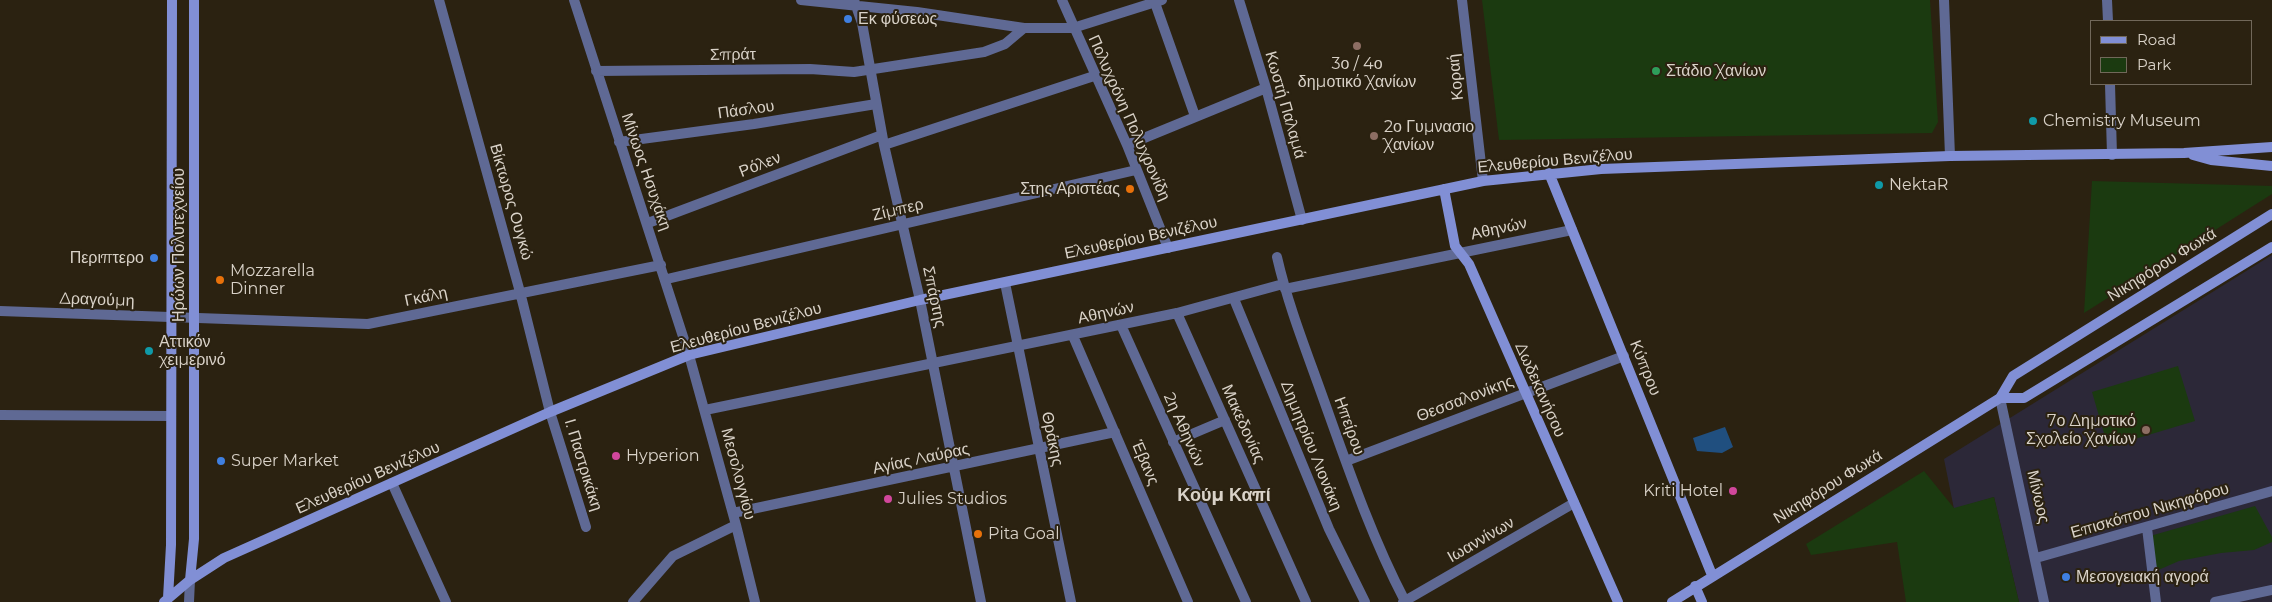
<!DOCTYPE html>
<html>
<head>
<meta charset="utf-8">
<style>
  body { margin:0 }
  #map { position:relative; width:2272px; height:602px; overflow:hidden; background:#2b2211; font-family:Montserrat,sans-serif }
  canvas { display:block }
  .legend { position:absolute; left:2090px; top:20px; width:162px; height:65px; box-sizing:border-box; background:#2b2211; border:1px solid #71685a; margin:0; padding:6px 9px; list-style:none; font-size:15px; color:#d9d2c8 }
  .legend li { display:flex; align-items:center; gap:10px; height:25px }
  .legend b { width:25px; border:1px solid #71685a }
</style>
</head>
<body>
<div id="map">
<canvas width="2272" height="602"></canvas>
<ul class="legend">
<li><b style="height:6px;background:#818fd5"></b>Road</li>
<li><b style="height:14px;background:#1b3a10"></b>Park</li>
</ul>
</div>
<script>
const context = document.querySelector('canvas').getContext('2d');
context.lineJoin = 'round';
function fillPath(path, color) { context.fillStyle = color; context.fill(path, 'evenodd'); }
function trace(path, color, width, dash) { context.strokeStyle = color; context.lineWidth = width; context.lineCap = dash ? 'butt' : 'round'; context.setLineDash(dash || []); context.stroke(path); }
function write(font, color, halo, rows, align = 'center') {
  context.font = font + ' Montserrat,sans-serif'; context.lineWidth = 4; context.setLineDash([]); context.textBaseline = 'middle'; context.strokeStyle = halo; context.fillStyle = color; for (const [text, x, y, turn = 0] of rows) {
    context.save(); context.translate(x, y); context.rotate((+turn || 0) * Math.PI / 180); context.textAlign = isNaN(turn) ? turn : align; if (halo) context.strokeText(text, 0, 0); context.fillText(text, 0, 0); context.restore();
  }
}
const commercial = new Path2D(`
  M2272,255V602H2019L1994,497L1954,509L1944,459Z`);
const green = new Path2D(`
  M1482,0H1930L1938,122L1932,133L1499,140Z
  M2092,181L2272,186V194L2084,313Z
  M2178,366L2195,421L2108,447L2092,392Z
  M1924,471L1954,508L1994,497L2019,602H1906L1897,542L1811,555L1806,544Z
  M2255,506L2272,537V542L2254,550L2221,553L2179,561L2156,571L2150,536Z`);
const water = new Path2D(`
  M1725,427L1733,447L1722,453L1697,451L1693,438Z`);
const street = new Path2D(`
  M439,0L520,292L550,412L586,527
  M574,0L689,355L736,525L755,602
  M801,0L917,12L1024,28H1073L1162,0
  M854,0L862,23L884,145L920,300L981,602
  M1062,0L1127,145L1168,248
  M1154,0L1195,116
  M1239,0L1266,88L1302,220
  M1462,0L1483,181
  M1944,0L1950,156
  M2107,0L2108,21
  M596,71L810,69L854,72L984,52L1005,44L1024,28
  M2110,84L2112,155
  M619,142L754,124L876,104
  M884,145L1094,76
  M1127,145L1266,88
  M648,223L882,135
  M1277,257C1288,305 1306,350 1322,395C1347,465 1371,536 1405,601
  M667,279L1136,170
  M1005,283L1071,602
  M1285,289L1572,230
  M1234,299L1329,529L1365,602
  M0,311L368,324L661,265
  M1177,313L1306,602
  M1121,325L1246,602
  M1073,336L1188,602
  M2000,398L2044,602
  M705,410L1177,313L1283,284
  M0,415L171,416
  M1173,442L1225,420
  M1346,461L1624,356
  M392,483L446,602
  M733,513L1115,432
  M2147,528L2156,602
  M2036,558L2272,491
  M189,602L190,580
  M633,602L673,556L736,525
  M1403,602L1574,503
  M2215,602L2272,590`);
const secondary = new Path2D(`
  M2193,155L2211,160L2272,166
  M1549,173L1712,575
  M1444,189L1455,246L1469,264L1618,602
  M2000,398H2024L2272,247
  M190,580L194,539V0
  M1695,586L1702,602
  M168,598L171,545L172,0
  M164,602L190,580L224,558L550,412L689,355L920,300L1483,181L1601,169L1950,156L2184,153L2272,147
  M1672,602L2000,398L2013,376L2272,214`);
const markers = [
  [848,19,5,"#3f7fe0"],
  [1357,46,5,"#8d6e63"],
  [1656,71,5,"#2e9e5b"],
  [2033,121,5,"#0f9aa8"],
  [1374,136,5,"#8d6e63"],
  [1879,185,5,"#0f9aa8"],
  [1130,189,5,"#e8710a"],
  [154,258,5,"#3f7fe0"],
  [220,280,5,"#e8710a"],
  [149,351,5,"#0f9aa8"],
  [2146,430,5,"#8d6e63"],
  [616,456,5,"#d1479c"],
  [221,461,5,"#3f7fe0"],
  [1733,491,5,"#d1479c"],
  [888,499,5,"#d1479c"],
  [978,534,5,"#e8710a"],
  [2066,577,5,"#3f7fe0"]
];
const poiNames = [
  ["Εκ φύσεως",858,19],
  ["3ο / 4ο",1357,64,"center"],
  ["δημοτικό Χανίων",1357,82,"center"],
  ["Στάδιο Χανίων",1666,71],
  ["Chemistry Museum",2043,121],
  ["2ο Γυμνασιο",1384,127],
  ["Χανίων",1384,145],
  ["NektaR",1889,185],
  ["Στης Αριστέας",1120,189,"right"],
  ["Περιπτερο",144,258,"right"],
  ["Mozzarella",230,271],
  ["Dinner",230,289],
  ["Αττικόν",159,342],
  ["χειμερινό",159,360],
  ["7ο Δημοτικό",2136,421,"right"],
  ["Σχολείο Χανίων",2136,439,"right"],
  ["Hyperion",626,456],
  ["Super Market",231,461],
  ["Kriti Hotel",1723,491,"right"],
  ["Julies Studios",898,499],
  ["Pita Goal",988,534],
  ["Μεσογειακή αγορά",2076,577]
];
const streetNames = [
  ["Σπράτ",733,55,-1],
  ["Κοραή",1456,77,-96],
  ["Κωστή Παλαμά",1285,105,74],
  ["Πάσλου",746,110,-8],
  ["Πολυχρόνη Πολυχρονίδη",1129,118,66],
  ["Ελευθερίου Βενιζέλου",1555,161,-5],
  ["Ρόλεν",760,165,-21],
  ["Μίνωος Ησυχάκη",646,172,71],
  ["Βίκτωρος Ουγκώ",511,202,74],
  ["Ζίμπερ",898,210,-13],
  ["Αθηνών",1499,229,-12],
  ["Ελευθερίου Βενιζέλου",1141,238,-12],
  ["Ηρώων Πολυτεχνείου",179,245,-90],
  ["Νικηφόρου Φωκά",2162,265,-32],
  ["Γκάλη",426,297,-12],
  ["Σπάρτης",934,297,78],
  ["Δραγούμη",97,300,2],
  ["Αθηνών",1106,313,-12],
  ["Ελευθερίου Βενιζέλου",746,328,-15],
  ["Κύπρου",1645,368,68],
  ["Δωδεκανήσου",1540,390,66],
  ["Θεσσαλονίκης",1465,399,-21],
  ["Μακεδονίας",1243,424,66],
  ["Ηπείρου",1349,426,70],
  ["2η Αθηνών",1184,430,66],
  ["Θράκης",1052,439,78],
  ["Δημητρίου Λιονάκη",1311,446,68],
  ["Αγίας Λαύρας",921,459,-12],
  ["Έβανς",1145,463,67],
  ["Ι. Παστρικάκη",583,465,73],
  ["Μεσολογγίου",738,474,75],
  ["Ελευθερίου Βενιζέλου",368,478,-24],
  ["Νικηφόρου Φωκά",1828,487,-32],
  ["Μίνωος",2038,497,77],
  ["Επισκόπου Νικηφόρου",2150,511,-16],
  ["Ιωαννίνων",1481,540,-30]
];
const neighbourhoodNames = [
  ["Κούμ Καπί",1224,496]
];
fillPath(commercial, '#2c2838');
fillPath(green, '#1b3a10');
fillPath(water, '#204f7f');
trace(street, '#5f6994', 10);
trace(secondary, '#818fd5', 10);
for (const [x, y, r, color] of markers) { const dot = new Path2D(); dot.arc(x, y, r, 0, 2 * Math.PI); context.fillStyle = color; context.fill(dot); trace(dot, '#2b2211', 2); }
write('16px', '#d9d2c8', '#2b2211', poiNames, 'left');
write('16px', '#d9d2c8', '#2b2211', streetNames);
write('bold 18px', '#d9d2c8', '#2b2211', neighbourhoodNames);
</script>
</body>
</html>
